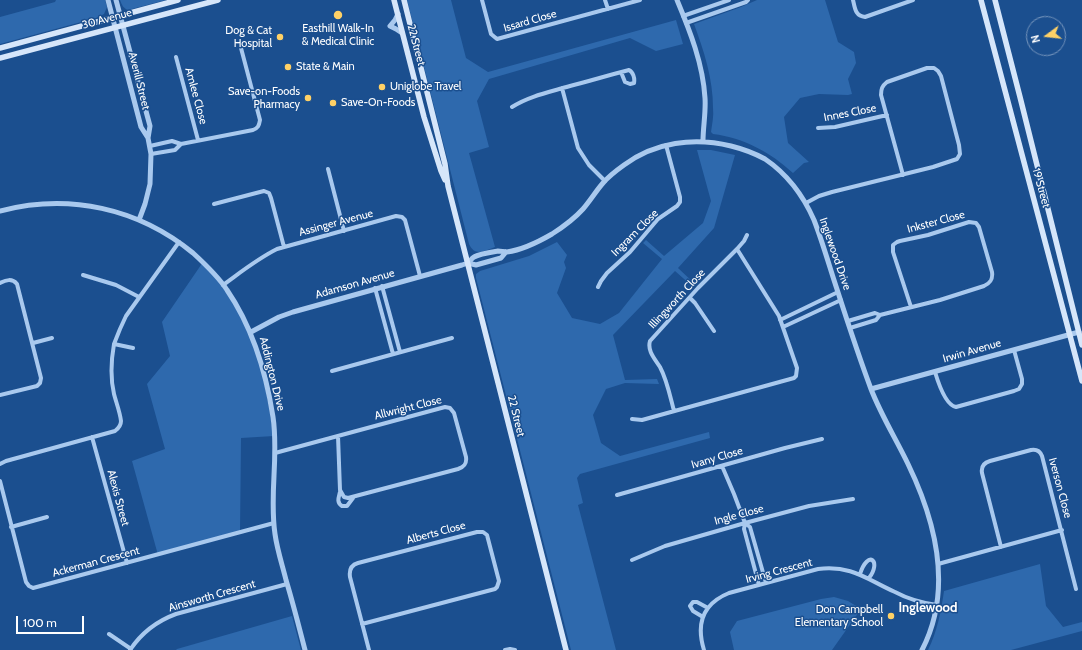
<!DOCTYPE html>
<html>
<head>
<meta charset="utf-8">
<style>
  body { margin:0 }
  #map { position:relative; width:1082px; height:650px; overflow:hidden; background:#1b4f8f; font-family:Cabin,sans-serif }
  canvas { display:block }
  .north { position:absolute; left:1026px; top:16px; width:40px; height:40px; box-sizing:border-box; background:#1b4f8f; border:1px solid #7695bc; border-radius:50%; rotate:255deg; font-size:11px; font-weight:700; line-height:16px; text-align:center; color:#fff }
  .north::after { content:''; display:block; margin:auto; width:14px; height:18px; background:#ffd166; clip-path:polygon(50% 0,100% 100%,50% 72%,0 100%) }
  .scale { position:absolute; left:16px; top:616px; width:68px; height:18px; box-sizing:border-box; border:2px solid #fff; border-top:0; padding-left:5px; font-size:12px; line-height:14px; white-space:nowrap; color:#fff; -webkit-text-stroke:3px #1b4f8f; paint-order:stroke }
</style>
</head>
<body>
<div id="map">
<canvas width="1082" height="650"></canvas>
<div class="north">N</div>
<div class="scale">100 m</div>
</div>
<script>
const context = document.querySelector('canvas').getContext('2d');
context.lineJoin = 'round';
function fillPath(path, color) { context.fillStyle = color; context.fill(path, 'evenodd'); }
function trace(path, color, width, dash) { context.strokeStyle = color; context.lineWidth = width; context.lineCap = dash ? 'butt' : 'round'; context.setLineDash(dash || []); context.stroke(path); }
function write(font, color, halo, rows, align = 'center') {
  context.font = font + ' Cabin,sans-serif'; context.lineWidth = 3; context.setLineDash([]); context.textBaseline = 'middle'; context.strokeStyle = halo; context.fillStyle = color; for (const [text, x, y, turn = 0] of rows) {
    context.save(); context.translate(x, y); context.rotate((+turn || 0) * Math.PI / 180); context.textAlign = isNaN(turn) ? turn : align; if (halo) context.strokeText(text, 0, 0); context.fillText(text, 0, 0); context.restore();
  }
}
const green = new Path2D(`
  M56,0H105L107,7L104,14L96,18L0,44V17L55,2Z
  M120,0H166L128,10C123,8 122,5 120,0Z
  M407,0H451L466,58L488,72L676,20L683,44L656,51L630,38L489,79L477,101L489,147L469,153L495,247C484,251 475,257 469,244Z
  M757,0H825L838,42L854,52L856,63L848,79L852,94L848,95L819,94L800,98L784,117L788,143L809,162L804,163L793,173C770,152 744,138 713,134L711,132C712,124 714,116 713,108C713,79 704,51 694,24L741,7Z
  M697,150H711L735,155L714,228L678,268L695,284L692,286L675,271L613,335L625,380L657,379L659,384L625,383L606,389L593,415L601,443L620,456L709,432L710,438L580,474L577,478L583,503L578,505L616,650H571L476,278V274L480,271L529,256L557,242L567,255L564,262L566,268L557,293L572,318L600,324L619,313L662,259L643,243L646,240L664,256L703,223L711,201Z
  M203,262L237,305L261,364L274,436L241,438L240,532L158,555L132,461L165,449L147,384L170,356L162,322Z
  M1040,564L1046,606L1063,627L1082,622V631L1011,650H928C937,632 941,612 944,591Z
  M834,597L848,601L861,609L832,650H734L730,632L737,621L821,599Z
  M292,616L301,650H176L177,649Z`);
const minor = new Path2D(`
  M482,0L491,34L497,39L640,0
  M605,0L608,9
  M853,0C855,8 855,16 865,17L913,0
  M683,16L729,0
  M686,23L746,2L748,0
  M176,57L198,140
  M562,88L578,148L589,165L605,181
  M512,107C529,96 550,92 570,86C590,81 609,75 629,70C633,72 635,78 634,83L630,84L625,82L621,72
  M818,128L835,127L887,115
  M150,146L172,141L181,144L253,130C258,128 259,126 260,120L241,48
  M151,154L175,150L181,144
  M328,169L344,231
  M806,203L819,196L832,192L933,167L957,159L960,154L959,145L941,76L938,71L934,68H927L887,82C882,86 881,89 881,95L903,175
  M214,204L260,192L264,191L269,193L271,198L284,247
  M83,275L116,285L139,297
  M0,283C6,280 12,278 17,284L41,378L40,383L37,386L0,395
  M223,285C241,272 257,259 277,249L396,216L402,217L405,220L420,276
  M382,286L400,352
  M598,287L601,281L607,273L630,252L658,219L677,206L680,202V197L666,145
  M375,288L393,354
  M690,298L695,303L714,331
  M780,320L838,292
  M848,321L875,313L880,315L940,300L984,286C991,283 993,279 992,272L979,227L976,223L969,222L928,235L900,241L897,242L893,245V252L911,307
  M783,327L841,300
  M850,328L876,320L880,315
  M33,343L52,338
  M114,344L120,329L126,316L179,242
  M332,371L452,338
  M935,372C938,382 945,405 956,407L1014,391L1019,389L1022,384V379L1014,350
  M674,411C670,396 667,380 660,367C655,359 647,351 650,341L698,288L737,249L744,241L747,235
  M632,419L642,420L794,378L796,376L797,368L779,316L737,249
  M92,437L127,563
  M275,453L445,407L450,408L454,413L466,457C467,464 464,467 458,469L348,498L344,497L340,490L338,436
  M0,464L6,461L115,431C119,428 121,425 121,421C120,412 116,402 114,394C110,377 111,361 114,344L133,348
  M722,466L734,494L745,523L750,527L766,583
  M0,481L26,582L29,586L33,588L274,523
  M340,492C339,497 336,502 342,506H347L353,498
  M617,495L785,448L822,439
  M745,523L744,529L759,585
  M11,527L47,517
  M1001,547L982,473C981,467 983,463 990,461L1031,450C1037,449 1040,451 1042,456L1076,589
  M632,560L665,546L745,523L809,506L853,499
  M938,564L1062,530
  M860,574C868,549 882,561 869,578
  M703,617L693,611L690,606L693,602H697L708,608
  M362,624L495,589L497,587L499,581L487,535L483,532H477L358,563C351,565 349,570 350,577L369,650
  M109,634L131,649
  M130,650C142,632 157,621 176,614L287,584
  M505,650L510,649L515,650
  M704,650C696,624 702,604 729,593L818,569C852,565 866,579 895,592C908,599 922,603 937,605`);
const tertiary = new Path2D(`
  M108,0L141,127L148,138
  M116,0L150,126L148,138L151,154L150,184L145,204L139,220
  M677,0C690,31 703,64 705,98C706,112 703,127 703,141
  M398,14L395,20L390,26L396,29L402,33
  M0,211C69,193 138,208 193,253C205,264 218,276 227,290C253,328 266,372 273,417C279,456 269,495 275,534C277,549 282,564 286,580C293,603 299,627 305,650
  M468,263C470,261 472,258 474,257C479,254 492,252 498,251C501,251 504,252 507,252C521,250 540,241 552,234C563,227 574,219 583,209C590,201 596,191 603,183C609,176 617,170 624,165C655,142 694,137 731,146C743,149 754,153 765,159C787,174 803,195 814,220C821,238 827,258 833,277C845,314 857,352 871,389C881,415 896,439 908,464C936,522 953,590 922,650
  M251,332L279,317L293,312L462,265L468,263L476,265L501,258L506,252
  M871,389L1079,332`);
const secondary = new Path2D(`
  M394,0L424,117L441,171L445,180
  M404,0L445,164L448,186L566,650
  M981,0L1082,381
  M995,0L1020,97L1082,345
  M0,48L178,0
  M0,58L218,0`);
const markers = [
  [338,15,5,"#ffd166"],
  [280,37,4,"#ffd166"],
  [288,67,4,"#ffd166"],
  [382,87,4,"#ffd166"],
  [308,98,4,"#ffd166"],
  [333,103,4,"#ffd166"],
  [891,616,4,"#ffd166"]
];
const streetNames = [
  ["30 Avenue",107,19,-15],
  ["Issard Close",530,21,-16],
  ["22 Street",416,45,75],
  ["Averill Street",139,81,76],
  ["Amlee Close",196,96,75],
  ["Innes Close",850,113,-11],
  ["19 Street",1041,188,75],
  ["Inkster Close",936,222,-15],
  ["Assinger Avenue",336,223,-15],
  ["Ingram Close",635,233,-45],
  ["Inglewood Drive",835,254,71],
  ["Adamson Avenue",355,284,-16],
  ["Illingworth Close",677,299,-47],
  ["Irwin Avenue",972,351,-16],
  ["Addington Drive",272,374,76],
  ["Allwright Close",408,408,-14],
  ["22 Street",516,416,76],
  ["Ivany Close",717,458,-16],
  ["Iverson Close",1060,488,75],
  ["Alexis Street",118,498,75],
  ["Ingle Close",739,515,-15],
  ["Alberts Close",436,533,-15],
  ["Ackerman Crescent",96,562,-15],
  ["Irving Crescent",779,571,-15],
  ["Ainsworth Crescent",212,596,-16]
];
const poiNames = [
  ["Easthill Walk-In",338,29,"center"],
  ["& Medical Clinic",338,42,"center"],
  ["Dog & Cat",272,31],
  ["Hospital",272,44],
  ["State & Main",296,67,"left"],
  ["Uniglobe Travel",390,87,"left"],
  ["Save-on-Foods",300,92],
  ["Pharmacy",300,105],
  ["Save-On-Foods",341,103,"left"],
  ["Don Campbell",883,610],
  ["Elementary School",883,623]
];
const quarterNames = [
  ["Inglewood",928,608]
];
fillPath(green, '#2e69ad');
trace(minor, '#a9c9ee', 4);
trace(tertiary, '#a9c9ee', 5);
trace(secondary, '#d6e6fa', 5.5);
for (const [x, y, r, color] of markers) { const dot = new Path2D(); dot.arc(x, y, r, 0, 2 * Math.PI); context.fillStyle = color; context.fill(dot); trace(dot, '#1b4f8f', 1.5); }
write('11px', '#fff', '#1b4f8f', streetNames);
write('11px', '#fff', '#1b4f8f', poiNames, 'right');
write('bold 13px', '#fff', '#1b4f8f', quarterNames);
</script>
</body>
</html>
